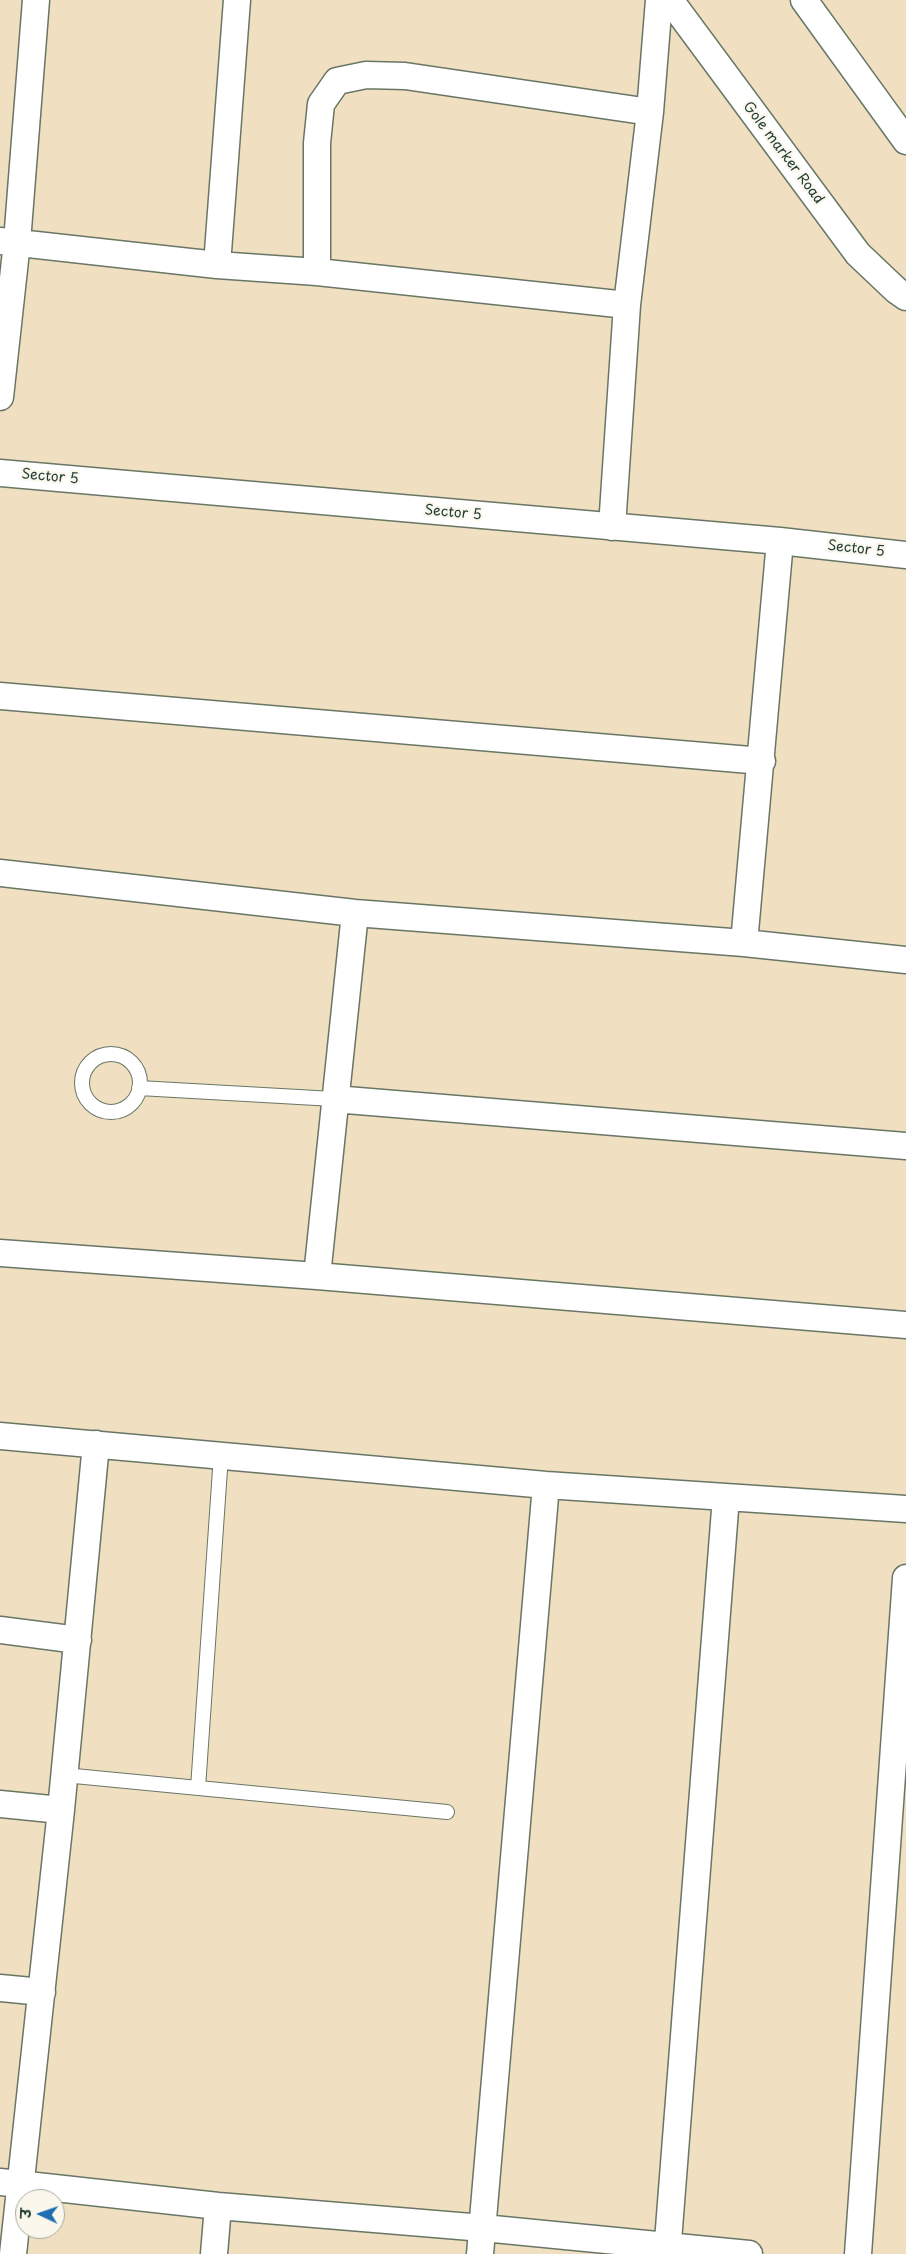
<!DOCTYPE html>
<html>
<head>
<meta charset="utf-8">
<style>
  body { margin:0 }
  #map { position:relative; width:906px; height:2254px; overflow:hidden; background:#f0e0c1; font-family:"Playpen Sans","Playpen Sans Deva",sans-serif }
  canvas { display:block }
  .north { position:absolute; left:15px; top:2189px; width:50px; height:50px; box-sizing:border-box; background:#fbf7ec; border:1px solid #a3ada2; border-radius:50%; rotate:273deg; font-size:14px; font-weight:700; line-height:20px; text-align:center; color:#1f3d34 }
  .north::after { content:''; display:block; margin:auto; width:18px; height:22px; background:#1f6fb2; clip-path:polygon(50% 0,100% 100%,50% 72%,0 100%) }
</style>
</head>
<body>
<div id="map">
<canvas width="906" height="2254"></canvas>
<div class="north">उ</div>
</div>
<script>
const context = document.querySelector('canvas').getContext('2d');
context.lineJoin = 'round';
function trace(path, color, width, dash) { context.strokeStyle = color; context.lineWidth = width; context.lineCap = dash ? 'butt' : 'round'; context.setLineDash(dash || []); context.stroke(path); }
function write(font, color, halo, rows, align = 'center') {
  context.font = font + ' "Playpen Sans",sans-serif'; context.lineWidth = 4.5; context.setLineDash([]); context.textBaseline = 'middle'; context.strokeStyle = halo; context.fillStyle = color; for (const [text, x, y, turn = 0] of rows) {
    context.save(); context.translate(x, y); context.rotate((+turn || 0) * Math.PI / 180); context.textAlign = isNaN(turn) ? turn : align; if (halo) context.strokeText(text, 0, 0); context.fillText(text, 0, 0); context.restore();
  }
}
const service = new Path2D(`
  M82 1083a29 29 0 1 1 58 0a29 29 0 1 1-58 0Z
  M139,1088L334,1099
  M64,1775L447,1812
  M198,1788L221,1455`);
const minor = new Path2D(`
  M670,0L858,254L896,290L906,297
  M804,0L906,141
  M0,241L217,265L317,272L627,305
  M217,265L237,0
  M317,272V143L321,104L337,81L366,75L405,76L650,112
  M0,397L17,242L36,0
  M0,473L780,541L906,555
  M612,527L627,305L650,112L659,0
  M0,696L762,761
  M0,873L355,913L744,943L906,960
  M744,943L780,541
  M334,1099L906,1146
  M0,1253L317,1276L906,1325
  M317,1276L355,913
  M0,1436L546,1485L906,1509
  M0,1630L78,1640
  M0,1804L61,1810
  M0,1988L42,1992
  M0,2182L218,2206L483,2228L749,2254
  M13,2254L61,1810L96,1444
  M214,2254L218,2206
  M480,2254L546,1485
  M667,2254L726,1497
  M858,2254L906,1578`);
const streetNames = [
  ["Gole marker Road",783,153,53],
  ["Sector 5",50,477,5],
  ["Sector 5",453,513,5],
  ["Sector 5",856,549,6]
];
trace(service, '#687665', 16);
trace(minor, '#687665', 29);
trace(service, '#fff', 14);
trace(minor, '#fff', 26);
write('14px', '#1f3d34', '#fbf7ec', streetNames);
</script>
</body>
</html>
